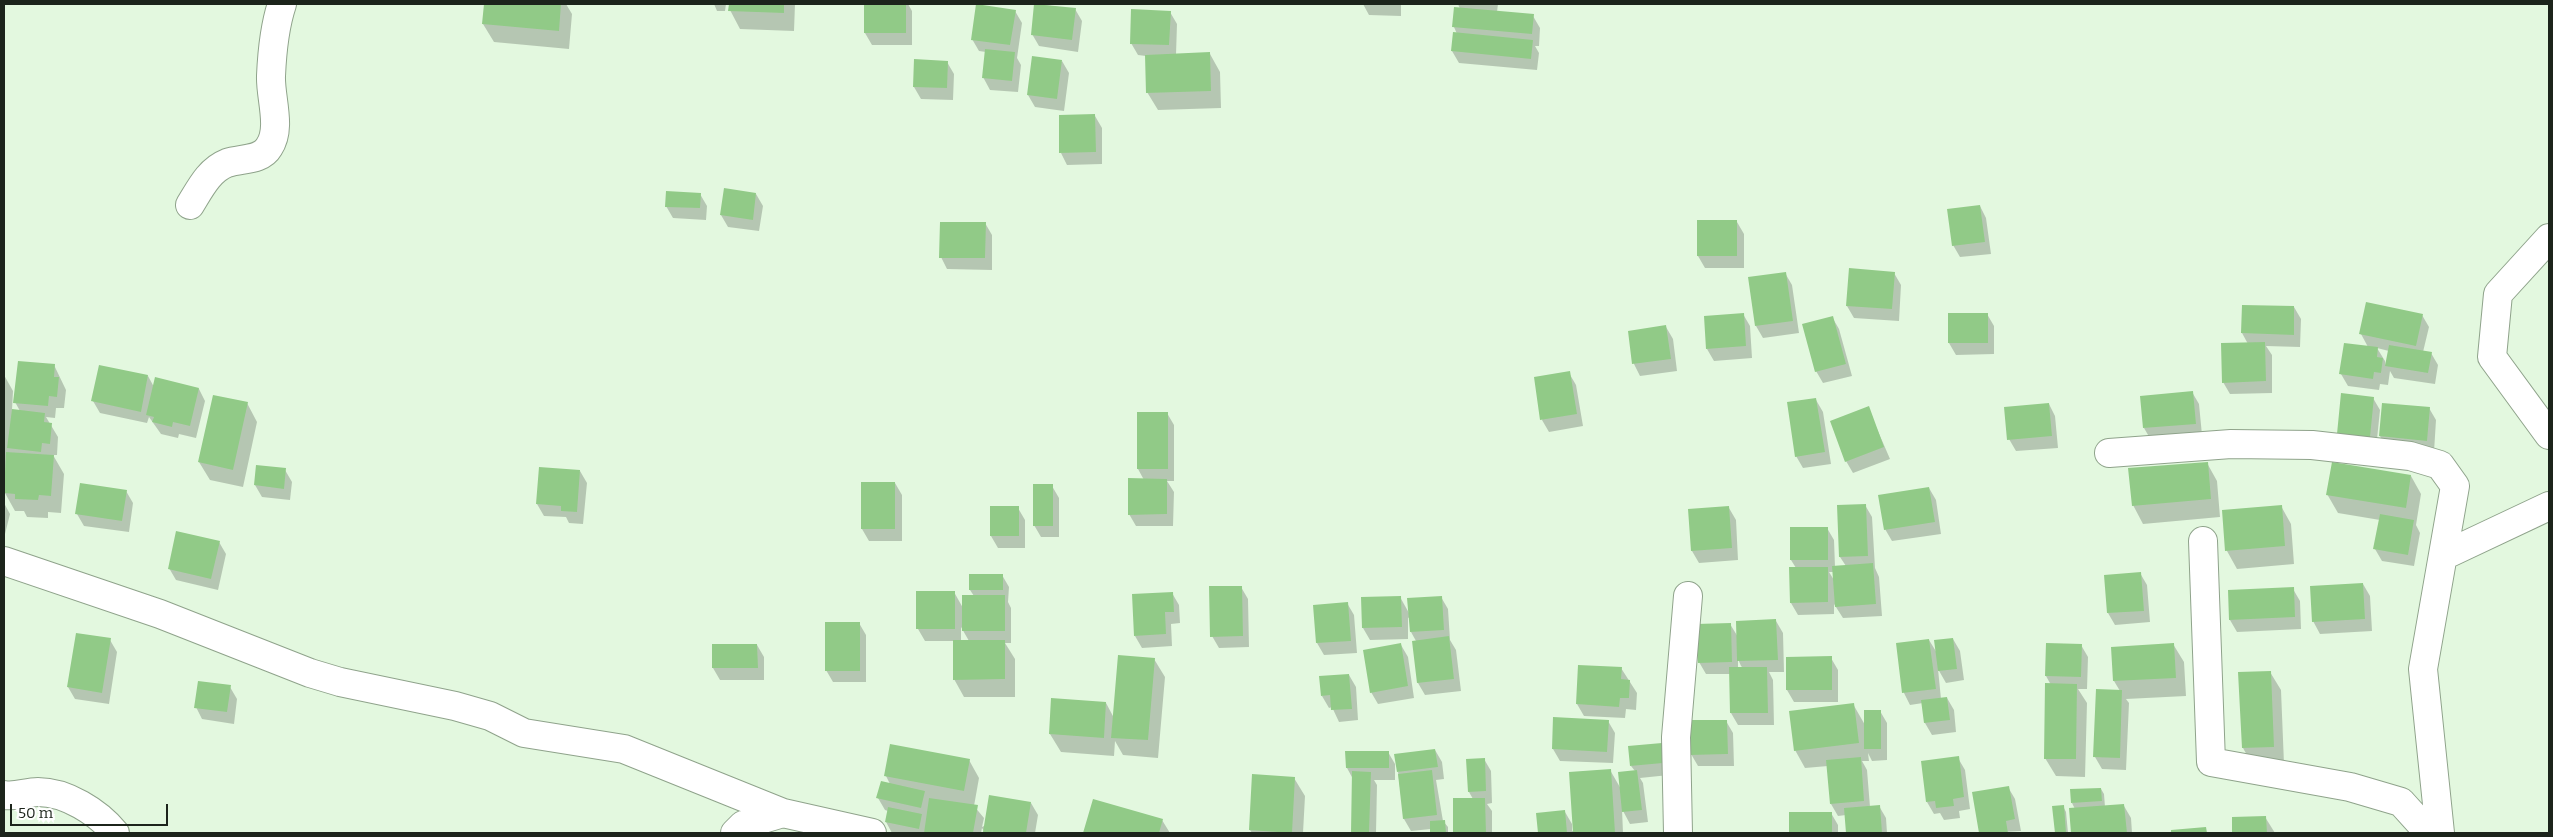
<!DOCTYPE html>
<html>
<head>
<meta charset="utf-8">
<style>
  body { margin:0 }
  #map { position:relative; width:2553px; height:837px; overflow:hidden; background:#e3f8df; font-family:Bitter,serif }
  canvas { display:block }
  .frame { position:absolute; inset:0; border:5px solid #1c241b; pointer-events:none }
  .scale { position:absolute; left:10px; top:804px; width:158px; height:22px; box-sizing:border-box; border:2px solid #1c241b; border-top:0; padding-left:6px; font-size:15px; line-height:18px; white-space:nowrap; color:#1c241b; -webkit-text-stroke:4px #fff; paint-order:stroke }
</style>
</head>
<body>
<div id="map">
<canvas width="2553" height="837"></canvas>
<div class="frame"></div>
<div class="scale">50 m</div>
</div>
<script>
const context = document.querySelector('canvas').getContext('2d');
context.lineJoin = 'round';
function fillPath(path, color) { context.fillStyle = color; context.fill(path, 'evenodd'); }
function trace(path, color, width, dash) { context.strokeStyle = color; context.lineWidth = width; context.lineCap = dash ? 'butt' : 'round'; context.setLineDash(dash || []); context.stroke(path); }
const shadow = new Path2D(`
  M485,4H566L572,14L569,49L494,42L483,24Z
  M714,4H726L725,11H717Z
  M730,4H795L794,31L740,29L730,10Z
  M866,4H908L912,11V45H872L865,33Z
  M1036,4L1075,9L1082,21L1078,52L1039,46L1032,34Z
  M1363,4H1401V16L1369,15Z
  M1458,4H1498L1497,12L1533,16L1540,28L1539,46H1535L1539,53L1537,70L1459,63L1452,51L1457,34L1454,27L1460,9Z
  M1015,11L1022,23L1017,58L1021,65L1018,92L990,90L983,77L986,52L979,51L972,39Z
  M1170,12L1177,24L1176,55L1210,54L1220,72L1221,108L1158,110L1147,92L1146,56L1138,55L1131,43Z
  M1062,61L1069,73L1064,111L1035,107L1028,95Z
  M947,62L954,74L953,100L921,99L914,87Z
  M1095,116L1102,128V164L1067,165L1061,153Z
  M700,194L707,206L706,220L673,218L666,206Z
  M756,194L763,206L759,231L728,227L721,215Z
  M1980,206L1986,218L1991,254L1960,257L1953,245Z
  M1698,222H1737L1744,234V268H1705L1698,256Z
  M985,223L992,235V270L947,269L941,257Z
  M1785,273L1792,285L1799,333L1763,338L1756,326Z
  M1894,273L1901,285L1899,321L1854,318L1847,306Z
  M2243,306L2294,307L2301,319L2300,347L2266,346L2272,355V393L2230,394L2223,382L2248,344L2242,333Z
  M1743,314L1750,326L1752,358L1714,361L1707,349Z
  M1987,314L1994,326V354L1956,355L1949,343Z
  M2422,315L2429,327L2423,352L2431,353L2438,365L2435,384L2394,378L2390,371L2388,385L2380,384L2379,390L2348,386L2341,374L2368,347L2361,334ZM2377,348L2389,351L2386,366L2385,361Z
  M1832,317L1839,329L1852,376L1823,383L1816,371Z
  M1666,327L1673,339L1677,371L1640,376L1634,364L1629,332Z
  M54,365L66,390L64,408H56L55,418L46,417L58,437L57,455H53L64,474L61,513L48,512V518L27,517L24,511H15L5,493L4,375L13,391L12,410L20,411L15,402Z
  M1569,373L1576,385L1583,426L1549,432L1542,420Z
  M148,376L154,387L199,389L205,401L196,438L179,434L178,438L161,434L149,417L147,423L100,413L93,401Z
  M2192,392L2199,404L2202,435L2151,440L2144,428Z
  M2373,398L2380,410L2376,449L2345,446L2338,434Z
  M1816,400L1823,412L1831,464L1803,468L1796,456Z
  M247,403L257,422L243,487L210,480L199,462Z
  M2049,404L2055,416L2058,448L2016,451L2009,439Z
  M1868,408L1890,459L1853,473L1846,461Z
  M2429,408L2436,420L2434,452L2387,448L2380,436Z
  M1138,413H1167L1174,425V481H1167L1174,492L1173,526H1136L1129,514L1144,480L1138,469Z
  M2207,463L2217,481L2220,517L2143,524L2133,505Z
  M285,470L292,482L290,500L262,497L255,485Z
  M580,471L587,483L583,524L569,523L566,517L544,516L537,504Z
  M2411,476L2421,494L2416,525L2420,533L2414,566L2382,561L2375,549L2380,520L2338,513L2327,494Z
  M895,483L902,495V541H869L862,529Z
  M1052,486L1059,498V537H1041L1034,525Z
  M1929,488L1936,500L1941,534L1892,541L1885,529Z
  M126,491L133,503L129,532L84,526L77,514Z
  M4,503L10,514L4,538Z
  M1865,505L1872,517L1875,568L1879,577L1882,616L1843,618L1834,604V614L1798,615L1791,603L1796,568L1791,560V528H1827L1834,540L1835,567L1846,566L1840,557ZM1829,572H1833L1834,580Z
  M2281,506L2291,524L2294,564L2237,569L2227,551L2223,511Z
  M1018,508L1025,520V548H998L991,536Z
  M1729,508L1736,520L1738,560L1699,563L1692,551L1689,511Z
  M219,542L226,554L218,590L176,580L169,568Z
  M2140,573L2147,585L2150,622L2115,625L2108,613Z
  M1002,575L1009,587L1008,602L1011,608V643H1005L1015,659V697H964L954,679V641H925L918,629L954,592L963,608L974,596L970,590ZM961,627L969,641H961Z
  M2363,584L2370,596L2372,631L2320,634L2313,621Z
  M1241,587L1248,599L1249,647L1219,648L1212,636Z
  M2293,589L2300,601L2301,629L2237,632L2230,620L2229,592Z
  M1172,593L1179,605L1180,623L1171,624L1172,646L1142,648L1135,636Z
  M1400,597L1409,613L1441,597L1448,609L1450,640L1456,650L1461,691L1425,695L1418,683L1416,641L1411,632L1410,617L1408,618V639L1370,640L1363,628Z
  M1347,603L1354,615L1357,653L1324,655L1317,643L1315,606Z
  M1776,621L1783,633L1784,672H1769L1773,680L1774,725H1738L1731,713V674H1706L1699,662L1730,624L1738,637ZM1738,659L1741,666L1743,668H1738Z
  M859,623L866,635V682H833L826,670Z
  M1953,639L1960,651L1964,680L1946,683L1938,669L1941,699L1947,698L1954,710L1956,732L1932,735L1925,723L1923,703L1910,705L1904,693L1897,644L1929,640L1937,653Z
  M110,640L117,652L109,704L75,699L68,687Z
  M2173,644L2184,662L2186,696L2126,699L2129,703L2126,770L2102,769L2095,757L2097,690L2120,691L2114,681L2112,648Z
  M757,645L764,657V680H720L713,668Z
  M1401,645L1408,657L1414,698L1378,704L1371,692Z
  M2081,645L2088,657L2087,689H2078L2087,703L2085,777L2056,776L2045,758L2051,685L2046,676Z
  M1787,658H1831L1838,670V702H1794L1787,690Z
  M1154,659L1165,677L1158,758L1123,755L1115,741L1114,756L1061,752L1050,734L1106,703L1114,718Z
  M1579,666L1621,668L1637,693L1636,710L1626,709L1625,718L1584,716L1577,704Z
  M2270,672L2281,690L2284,764L2253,766L2243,748Z
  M1349,675L1356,687L1358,720L1339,722L1332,707L1329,708L1322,696Z
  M230,687L237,699L234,724L202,719L196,707Z
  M1853,704L1865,725L1880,711L1887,723V760L1872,761L1868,753L1869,761H1862L1867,770L1870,807L1879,806L1886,818L1887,833H1847L1846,815L1838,816L1831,804L1828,766L1805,768L1795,750Z
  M1608,721L1615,733L1613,763L1560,761L1553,749Z
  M1726,721L1733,733L1734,766H1698L1691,754Z
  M1661,745L1668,757L1669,775L1640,778L1643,783L1648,822L1630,824L1622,809L1623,833H1539L1537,814L1565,812L1572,824V831H1575L1610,770L1621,789L1635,771L1631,766Z
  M1435,750L1442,762L1444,779L1436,780L1443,821L1448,827V833H1431V829L1411,831L1404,819L1398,772Z
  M1388,752L1395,764V780H1374L1377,785L1376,833H1352L1353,779L1347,768Z
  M1958,758L1965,770L1970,809L1959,811L1960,818L1944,820L1940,813L1934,814L1927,802Z
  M1484,759L1491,771L1492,803L1487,804L1492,811V833H1455L1454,800L1473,799L1469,792L1467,760Z
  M969,760L979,778L974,806L984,818L982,827L1031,803L1038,815L1035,833H985L982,828L981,833H892L886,822L888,811L885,810L878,798L890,784L886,776Z
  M1253,776L1294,778L1305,796L1303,833H1252L1250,830Z
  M2008,787L2015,799L2021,831L1981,833L1973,793Z
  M2101,789L2104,794L2105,807L2124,806L2131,818L2132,833H2072L2071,809H2075L2072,803Z
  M2063,806L2066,812L2068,833H2056L2054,807Z
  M1831,813L1838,825V833H1790V814Z
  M2265,817L2275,833H2234L2233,818Z
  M1162,820L1170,833H1085Z`);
const building = new Path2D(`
  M484,4H561L559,31L482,24Z
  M729,4H784V13L728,11Z
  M864,4H906V33H864Z
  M976,4L1016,10L1010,45L971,40Z
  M1034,4L1076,8L1072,40L1031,35Z
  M1454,7L1534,14L1532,34L1452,27Z
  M1131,9L1171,11L1169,45L1130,44Z
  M1453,32L1533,40L1531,59L1451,51Z
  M985,49L1015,52L1012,81L982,78Z
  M1210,52L1211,91L1146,93L1145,55Z
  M1032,56L1062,60L1057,99L1027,95Z
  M914,59L948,61L947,88L913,87Z
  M1095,114L1096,152L1059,153V115Z
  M724,188L756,193L753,220L720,215Z
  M666,191L701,193L700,208L665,207Z
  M1980,205L1985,242L1952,246L1947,209Z
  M1697,220H1737V256H1697Z
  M940,222H986L985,258H939Z
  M1849,268L1895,272L1892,309L1846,306Z
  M1786,272L1793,321L1755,326L1748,277Z
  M2366,302L2423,314L2416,346L2359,334Z
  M2242,305L2294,306V335L2241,333Z
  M1744,313L1746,346L1706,349L1704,316Z
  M1948,313H1988V343H1948Z
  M1833,316L1846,364L1815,372L1802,324Z
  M1666,325L1671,359L1632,364L1628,331Z
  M2265,342L2266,381L2222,383L2221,343Z
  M2344,343L2378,347L2377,357L2383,358L2381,373L2374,372L2373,379L2339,374Z
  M2389,345L2432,352L2428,373L2385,366Z
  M18,361L55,364L54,377H59L57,397L49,396L48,406L13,403Z
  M99,365L148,375L141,412L91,401Z
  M1570,371L1577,414L1540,420L1534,377Z
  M155,377L199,388L190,426L173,422L172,427L152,422L154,417L146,415Z
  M2193,391L2196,424L2143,428L2140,396Z
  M2341,393L2374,397L2370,437L2337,434Z
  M213,395L248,402L233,470L198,462Z
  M1816,398L1825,452L1795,457L1787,402Z
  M2049,403L2052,436L2007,440L2004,407Z
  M2382,403L2430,407L2427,441L2379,436Z
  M1869,406L1884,447L1845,462L1830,421Z
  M12,409L45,413L44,422L52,423L50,444L42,443L41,452L7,448Z
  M1137,412H1168V469H1137Z
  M6,452L54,455L51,496L39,495L38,500L15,499V494L4,493Z
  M2208,462L2211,499L2132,506L2128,468Z
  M2332,462L2411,475L2406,508L2326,495Z
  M256,465L286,468L284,489L254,485Z
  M539,467L580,470L577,512L561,511V506L536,504Z
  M1128,478L1167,479V514L1128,515Z
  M861,482H895V529H861Z
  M80,483L127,490L122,521L75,514Z
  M1033,484H1053V526H1033Z
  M1929,487L1935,522L1884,530L1878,495Z
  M1866,504L1868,556L1839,557L1837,505Z
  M2282,505L2285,546L2225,551L2222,510Z
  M990,506H1019V536H990Z
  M1729,506L1732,548L1691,551L1688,509Z
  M2380,514L2414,520L2408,555L2373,549Z
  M1790,527H1828V560H1790Z
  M176,531L220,541L211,579L168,569Z
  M1873,563L1876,604L1835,607L1832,566Z
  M1789,567H1828V602L1790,603Z
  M2141,572L2144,611L2107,613L2104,575Z
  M969,574H1003V590H969Z
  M2363,583L2365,619L2312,622L2310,586Z
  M1209,586H1242L1243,636L1210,637Z
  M2294,587L2295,617L2229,620L2228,590Z
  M916,591H955V629H916Z
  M1173,592L1174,612H1165L1166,634L1134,636L1132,594Z
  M962,595H1005V631H962Z
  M1401,596L1402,627L1362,628L1361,597Z
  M1442,596L1444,630L1410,632L1407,598Z
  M1348,602L1351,641L1316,643L1313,605Z
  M1776,619L1778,660L1737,661L1736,621Z
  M825,622H860V671H825Z
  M1731,623L1732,662L1698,663L1696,624Z
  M76,633L111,638L102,693L67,687Z
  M1449,636L1454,679L1417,683L1412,641Z
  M1953,638L1957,669L1938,671L1934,640Z
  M1929,639L1936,689L1902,693L1896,643Z
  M953,640H1005V679L953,680Z
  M1401,643L1408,686L1370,693L1363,650Z
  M2046,643L2082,644L2081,677L2045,676Z
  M2174,643L2176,678L2113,681L2111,647Z
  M712,644H757L758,668H712Z
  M1118,655L1155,658L1148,740L1111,738Z
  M1832,656V690H1786V657Z
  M1578,665L1622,667L1621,679L1630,680L1629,698H1620L1619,707L1576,704Z
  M1729,667H1767L1768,713H1730Z
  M2271,671L2274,747L2242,748L2238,672Z
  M1349,674L1352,709L1331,710L1330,695L1321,696L1319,676Z
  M198,681L231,685L227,712L194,708Z
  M2045,683L2077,684L2076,759H2044Z
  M2096,689L2122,690L2120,758L2093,757Z
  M1947,697L1950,720L1924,723L1921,700Z
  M1051,698L1106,702L1104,738L1049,734Z
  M1854,703L1859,743L1794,751L1789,711Z
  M1864,710H1881V749H1864Z
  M1553,717L1609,720L1607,752L1552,749Z
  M1689,720H1727L1728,754L1690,755Z
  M1662,743L1663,763L1630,766L1628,746Z
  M890,744L970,759L964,791L884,776Z
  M1435,749L1438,767L1397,772L1394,754Z
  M1345,751H1389V768H1346Z
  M1959,756L1964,797L1953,799L1954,806L1936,808L1935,801L1926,802L1921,761Z
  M1861,757L1864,801L1830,804L1826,760Z
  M1485,758L1486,791L1468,792L1466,759Z
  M1611,769L1615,833H1573L1569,772Z
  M1432,770L1437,815L1403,819L1398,774Z
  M1637,770L1642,810L1622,812L1618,772Z
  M1352,771L1371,772L1369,833H1351Z
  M1252,774L1295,777L1292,833L1249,830Z
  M881,781L925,791L921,808L876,798Z
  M2009,786L2015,819L2006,821L2008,833H1979L1972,792Z
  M2101,788L2102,801L2071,803L2070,789Z
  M989,795L1031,802L1026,833L983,832Z
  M929,798L978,805L973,833H924Z
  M1453,798H1485L1486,833H1453Z
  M1093,799L1163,819L1159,833H1083Z
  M2124,804L2127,833H2071L2069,808Z
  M1880,805L1882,833H1846L1844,808Z
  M2064,805L2066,833H2055L2052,806Z
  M888,807L922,814L919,829L885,822Z
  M1565,810L1567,833H1538L1536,813Z
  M1789,812H1832V833H1789Z
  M2266,816L2267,833H2232V817Z
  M1445,820L1446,833H1430V821Z
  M2206,827L2207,833H2171V830Z`);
const minor = new Path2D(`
  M190,205C200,189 209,170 227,163C241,158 261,161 269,147C282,128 270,97 271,76C272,53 275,25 282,4
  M2549,238L2498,294L2492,357L2549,435
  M2109,453L2231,444L2312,445L2410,456L2440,465L2455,486L2423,669L2440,833
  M2203,541L2211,762L2350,787L2401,802L2429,833
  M2443,556L2549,506
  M4,561L160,614L310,673L340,682L455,706L490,716L524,733L624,749L783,813L872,833
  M4,795C16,797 26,792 38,792C66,792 98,812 115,833
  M735,833L743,825L783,813
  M1678,833L1676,737L1688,596`);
fillPath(shadow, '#0003');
fillPath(building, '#91ca87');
trace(minor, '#8fa38b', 30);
trace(minor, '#fff', 28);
</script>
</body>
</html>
